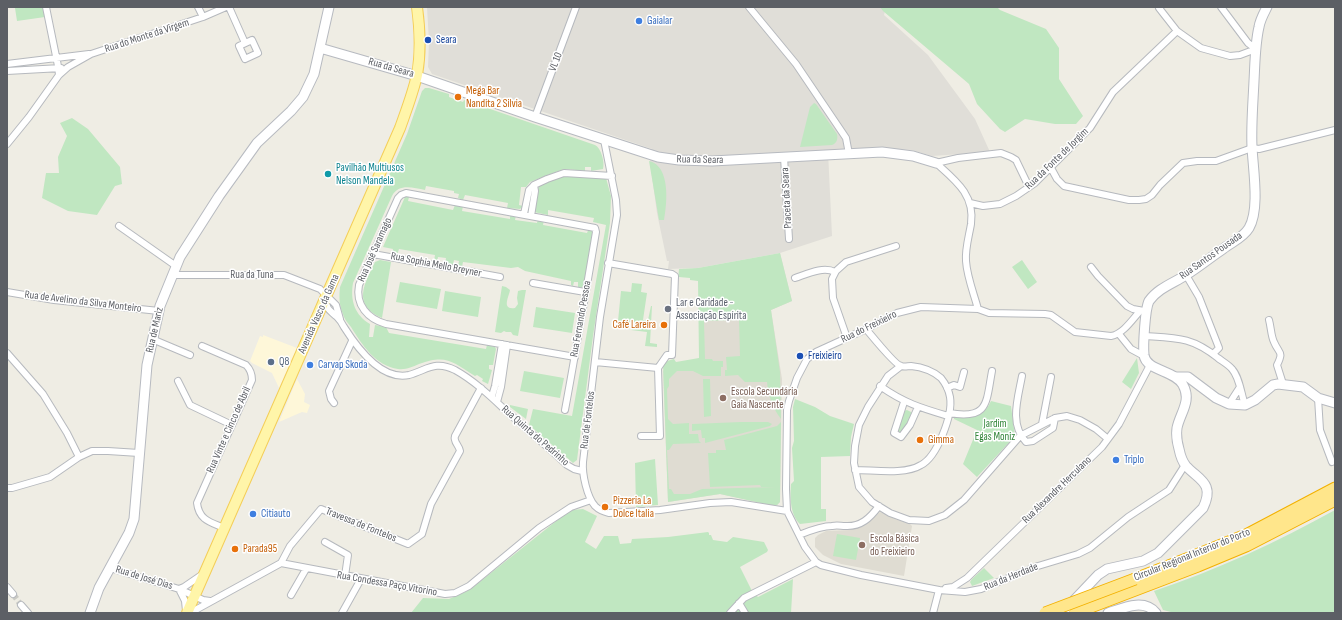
<!DOCTYPE html>
<html>
<head>
<meta charset="utf-8">
<style>
  body { margin:0 }
  #map { position:relative; width:1342px; height:620px; overflow:hidden; background:#efede4; font-family:"Sofia Sans Condensed",sans-serif }
  canvas { display:block }
  .frame { position:absolute; inset:0; border:8px solid #5c5f65; pointer-events:none }
</style>
</head>
<body>
<div id="map">
<canvas width="1342" height="620"></canvas>
<div class="frame"></div>
</div>
<script>
const context = document.querySelector('canvas').getContext('2d');
context.lineJoin = 'round';
function fillPath(path, color) { context.fillStyle = color; context.fill(path, 'evenodd'); }
function trace(path, color, width, dash) { context.strokeStyle = color; context.lineWidth = width; context.lineCap = dash ? 'butt' : 'round'; context.setLineDash(dash || []); context.stroke(path); }
function write(font, color, halo, rows, align = 'center') {
  context.font = font + ' "Sofia Sans Condensed",sans-serif'; context.lineWidth = 3; context.setLineDash([]); context.textBaseline = 'middle'; context.strokeStyle = halo; context.fillStyle = color; for (const [text, x, y, turn = 0] of rows) {
    context.save(); context.translate(x, y); context.rotate((+turn || 0) * Math.PI / 180); context.textAlign = isNaN(turn) ? turn : align; if (halo) context.strokeText(text, 0, 0); context.fillText(text, 0, 0); context.restore();
  }
}
const commercial = new Path2D(`
  M263,335L297,348L279,388L272,373L252,363L250,361L260,336L263,337Z
  M297,379L305,394L304,402L310,405L307,413L302,412L279,422Z`);
const industrial = new Path2D(`
  M427,7H886L884,15L928,55L975,119L990,152L932,156L912,150L876,148L828,151L832,236L780,253L698,268L668,269L669,261H667L657,213L650,162L652,149L432,74L428,67L429,42Z`);
const education = new Path2D(`
  M780,253L792,301L771,310L782,379L780,502L777,505H770L720,494L668,502L663,371L666,368L702,360L701,316Z
  M880,512L884,513L895,519L910,524L912,526L904,576L841,564L823,555L815,547V538L818,535L826,531L850,530L861,527L866,524Z`);
const green = new Path2D(`
  M21,7H43L45,17L17,21L15,8Z
  M880,7H997L1000,10L1046,29L1059,48V79L1083,116L1076,124H1055L1025,119L1005,132L1000,129L977,104L969,84L883,11Z
  M425,88H429L449,94V97L463,102L464,100L467,101L595,145C601,148 605,162 603,169L591,171V167H585V171L567,169L561,170L530,182L526,187H521L519,205L523,206L520,209L507,208L508,203L465,195L463,200L458,198L459,194L454,193V191L426,186L425,190C413,188 399,183 392,196L353,283C350,301 355,315 370,324L369,337H373L375,325L386,327L389,333L486,349L487,345L495,347L496,349L493,365H489V369L492,370L488,384L482,381L483,379L477,375L475,376C452,362 447,354 419,364C412,367 406,370 398,369C376,366 362,345 351,327C348,323 344,319 343,314C339,305 339,296 340,287L407,134L422,91Z
  M814,103L816,104L837,134C838,139 837,143 832,145L800,147L810,107Z
  M72,118L88,129L120,167L122,184L115,186L97,215L68,211L42,198L46,173H59L58,157L67,136L60,123Z
  M649,161C671,166 667,204 664,220H659Z
  M565,175L606,178L611,196L610,223L593,336L577,460L573,463L529,425L533,409L572,416L606,225L593,222L594,218L548,210V215L534,212L539,185Z
  M407,196L409,197L408,201L453,210L455,205L463,206L462,211L510,219V214L516,215L515,220L537,223L538,219L544,220L543,225L587,233L589,228L594,229L584,286L582,288L578,287V282H574L573,286L571,285V281L525,271L518,267L511,268L463,262L462,267L458,266L459,261L454,260L453,265L445,264L446,258L438,257L437,262L434,261L435,255L399,249L397,255L392,254L393,249L383,247L405,197Z
  M780,253L792,301L771,310L780,372L781,419C773,409 768,395 767,382H745L738,375L725,376V370H727L726,357L740,356L739,320L704,321L705,359H712L713,361H723V367H721V376H703L693,371H677L669,379V386L667,389L668,419L673,424L689,423V434H698L699,441L701,443L673,444L669,450H667L669,489H671L674,494H690L702,489L776,487H761L760,485L710,487L708,453H716V450H726L724,440L777,426L781,422L780,502L777,505H770L720,494L668,502L663,364L667,361L674,359L676,362L699,358L698,281L690,280V278L679,277L678,280L679,269L698,268Z
  M380,260L391,262L382,318C351,305 365,283 375,262Z
  M1022,260L1037,282L1028,289L1012,267Z
  M400,282L441,289L437,309L396,302Z
  M632,283L642,284L641,292L647,293L643,320H648L651,306H652L650,343L657,344V347L645,346L647,332L631,330L636,323L618,321L621,291L631,292Z
  M502,286L506,287L510,290C509,297 501,310 515,308L518,304L517,298L518,291L522,290H526L518,336L513,335L511,332H506L504,331L501,333L495,332Z
  M445,291L481,297L478,317L442,311Z
  M536,307L575,313L572,333L533,327Z
  M1137,358L1139,373L1131,389L1122,382Z
  M524,371L564,378L560,398L520,391Z
  M703,379H710L711,416L704,417Z
  M795,399L815,407L830,416L854,424L851,437L850,456L821,457V509H826V521L800,524C790,515 790,497 791,484L794,481L792,448L794,441L793,407Z
  M991,401L1011,406L1015,436L977,477L963,464L977,430L954,419V416C970,418 984,418 991,401Z
  M510,405L528,409L526,419L510,407Z
  M907,410L911,412L912,415L903,432L901,433L897,431L904,411Z
  M741,422H768L772,424L770,426L705,443V438H702L701,430L692,431V424Z
  M655,459L658,505L636,507L635,463Z
  M583,509L597,516L585,542L596,549L604,536H618L620,544L631,543L632,539L668,537L708,532L709,533V535H711L713,540L727,542L733,537L764,542L768,550L767,552L740,567L752,591L758,597L793,579L791,613H411L423,598L449,599L463,593L472,588L560,518L572,510Z
  M1335,510V613H1175L1163,610L1154,591C1217,570 1277,542 1335,510Z
  M837,534L860,538L856,560L833,556Z
  M984,568L994,578L972,586L970,582L972,579Z`);
const streetTunnel = new Path2D(`
  M13,594L21,605`);
const street = new Path2D(`
  M46,7L58,66L59,75
  M198,7L203,17
  M229,7L245,43
  M749,7L796,64L846,138L849,154
  M1160,7L1159,8L1177,31L1201,48L1230,56L1240,55L1256,49
  M1221,7L1248,43L1256,49
  M252,40L258,53L245,59L239,46Z
  M7,64L89,54
  M7,71L61,68
  M535,117L576,7
  M604,140L616,200L617,215L600,317L583,462C582,474 587,497 595,506C599,510 604,512 609,513L660,510L710,503L731,502L787,511
  M7,144L29,117L59,75L68,67L91,54L203,17L226,7
  M784,157L789,239
  M1051,168L1057,179L1064,186L1129,200H1139L1146,199L1152,195L1160,185L1183,163L1197,161H1216L1252,148L1259,149L1335,130
  M970,203L983,206L1000,204L1016,196L1035,183L1090,128L1113,92L1177,31
  M524,214L529,190L534,185L547,179L564,173L612,176
  M531,216L535,191L534,185
  M119,226L176,266
  M373,254L500,277
  M608,263L672,274L675,276L672,355H667L658,368
  M1091,267L1098,276L1127,306L1133,309L1144,311
  M172,275H284L320,289L336,305L340,319
  M1186,275L1199,297L1219,348L1213,354
  M795,278C807,274 823,266 835,272
  M533,283L585,292
  M7,292L54,300L159,311
  M326,300C326,310 331,311 337,317C340,320 342,323 344,327C356,346 381,381 409,375C427,370 435,360 455,370C473,380 488,394 503,408C524,427 546,445 567,465L574,469L582,471
  M978,309C974,294 967,277 966,261C965,249 969,236 971,224C975,195 956,181 936,163L958,158L1001,153L1011,157L1016,160L1029,187
  M1140,311C1132,320 1123,334 1111,336L1075,332L1051,315L1045,314L989,313L978,309L921,307L897,313L864,330L816,352L807,359L797,378L789,401L787,410L786,489L787,511L805,547L816,562L821,565L861,575L939,590L965,592L981,589L1038,566L1078,554L1090,548L1128,517L1169,490L1185,465
  M1269,320C1271,327 1271,336 1274,342C1279,354 1284,351 1277,365L1283,384
  M1119,334L1131,349L1144,356
  M1145,336C1177,338 1192,337 1218,358C1222,361 1229,365 1232,369C1240,378 1241,394 1245,405
  M847,338L833,298L832,279L836,271L846,262L896,246
  M152,339L190,355
  M202,346L246,365C250,369 252,374 252,380L197,503C199,520 210,522 224,528
  M7,353L43,394L67,433L79,457
  M595,362L658,368
  M901,366L888,376L868,407L859,425L855,446L854,463L859,487L872,502L890,513L909,520L929,521L945,515L964,500L1020,436L1055,418L1067,416L1080,420L1096,429L1108,439
  M1022,376C1018,398 1009,424 1026,442L1033,441L1053,428L1055,418
  M178,381L190,405L232,425
  M880,386C904,403 921,408 948,416
  M947,388L954,385L960,387L964,372
  M492,396L495,386L502,344
  M1318,398L1320,430L1332,462
  M497,402L501,387L507,345
  M904,402L894,433L901,437L910,425L918,407
  M334,403L331,399L329,391L352,341
  M1229,404L1240,387
  M565,410C576,351 586,291 596,232L595,228L406,193L401,195L398,198L359,285C355,305 368,319 386,324L575,357
  M949,413C989,420 986,403 992,371
  M1042,424L1051,377
  M641,436H660L658,368
  M855,470C874,470 905,475 921,465C937,457 953,415 950,397C949,391 945,383 941,378C933,371 921,367 911,366C908,366 904,367 901,366C895,365 872,336 866,329
  M7,488H12L50,477L79,457L92,451H108L139,453
  M799,535C809,531 821,526 832,526C837,525 841,526 845,526C861,527 870,518 879,506
  M325,542L348,555L345,576
  M281,563L290,546L321,509L408,544L422,534L431,504L460,451C459,445 453,442 455,436L481,388
  M110,568L179,589L203,600L210,601
  M7,587L13,594
  M946,588L953,587L967,578L1102,447L1119,424L1150,365
  M291,595L306,569
  M739,603L745,613
  M21,605L28,613
  M186,611L185,601L179,589L184,587L203,574
  M190,613L281,563L445,594L455,593L469,586L539,528L571,507L591,500
  M342,613L361,579
  M730,613L744,598L816,562
  M933,613L939,590`);
const secondary = new Path2D(`
  M320,48L417,76L535,117L658,157L679,160L712,161L882,152L913,156L936,163
  M1177,377H1188L1216,398L1229,404L1245,405L1255,400L1273,385L1278,384L1303,387L1318,398L1335,403
  M90,613L99,588L129,533L134,519L147,365L160,306L180,257L219,196L257,143L291,111L303,97L314,74L329,7
  M1062,613L1098,575L1107,569L1143,561L1158,553L1203,508C1215,483 1199,480 1186,466C1182,461 1180,454 1179,449C1177,442 1176,435 1177,428C1180,413 1192,401 1183,385C1175,370 1146,371 1144,355C1143,345 1145,309 1149,301C1158,288 1174,283 1186,275C1199,267 1211,257 1223,249C1232,242 1243,238 1249,228C1260,209 1253,169 1252,147C1251,125 1253,103 1254,81C1255,63 1255,44 1259,27C1260,20 1264,13 1267,7
  M1108,613C1123,608 1144,598 1156,613`);
const primary = new Path2D(`
  M187,613L400,128C406,111 413,93 417,75C421,53 420,29 417,7`);
const highway = new Path2D(`
  M1135,579L1189,558L1246,535L1335,488
  M1075,613L1198,566L1246,546L1335,500`);
const highwayBridge = new Path2D(`
  M1045,613L1135,579`);
const markers = [
  [639,21,4,"#3f7fe0"],
  [428,40,4,"#1a4fb4"],
  [458,97,4,"#e8710a"],
  [328,174,4,"#0f9aa8"],
  [668,309,4,"#6b7280"],
  [664,325,4,"#e8710a"],
  [800,356,4,"#1a4fb4"],
  [271,362,4,"#5c6f8a"],
  [310,365,4,"#3f7fe0"],
  [723,398,4,"#8d6e63"],
  [920,440,4,"#e8710a"],
  [1116,460,4,"#3f7fe0"],
  [605,507,4,"#e8710a"],
  [253,514,4,"#3f7fe0"],
  [862,545,4,"#8d6e63"],
  [235,549,4,"#e8710a"]
];
const shopNames = [
  ["Gaialar",647,21],
  ["Carvap Skoda",318,365],
  ["Triplo",1124,460],
  ["Citiauto",261,514]
];
const streetNames = [
  ["Rua do Monte da Virgem",147,36,-18],
  ["VL 10",556,62,-69],
  ["Rua da Seara",391,68,16],
  ["Rua da Fonte de Jorgim",1057,159,-44],
  ["Rua da Seara",700,160,1],
  ["Praceta da Seara",787,198,-93],
  ["Rua José Saramago",375,250,-66],
  ["Rua Santos Pousada",1211,256,-35],
  ["Rua Sophia Mello Breyner",436,265,11],
  ["Rua da Tuna",252,275],
  ["Rua de Avelino da Silva Monteiro",83,302,7],
  ["Avenida Vasco da Gama",319,314,-66],
  ["Rua Fernando Pessoa",581,319,-80],
  ["Rua do Freixieiro",869,327,-26],
  ["Rua de Mariz",155,330,-77],
  ["Rua de Fontelos",588,420,-83],
  ["Rua Vinte e Cinco de Abril",229,430,-66],
  ["Rua Quinta do Pedrinho",535,436,41],
  ["Rua Alexandre Herculano",1057,490,-44],
  ["Travessa de Fontelos",361,525,22],
  ["Circular Regional Interior do Porto",1192,555,-22],
  ["Rua da Herdade",1011,577,-22],
  ["Rua de José Dias",144,578,17],
  ["Rua Condessa Paço Vitorino",387,584,10]
];
const transitNames = [
  ["Seara",436,40],
  ["Freixieiro",808,356]
];
const foodNames = [
  ["Mega Bar",466,91],
  ["Nandita 2 Silvia",466,104],
  ["Café Lareira",656,325,"right"],
  ["Gimma",928,440],
  ["Pizzeria La",613,501],
  ["Dolce Italia",613,514],
  ["Parada95",243,549]
];
const cultureNames = [
  ["Pavilhão Multiusos",336,168],
  ["Nelson Mandela",336,181]
];
const worshipNames = [
  ["Lar e Caridade -",676,303],
  ["Associação Espírita",676,316]
];
const serviceNames = [
  ["Q8",279,362]
];
const educationNames = [
  ["Escola Secundária",731,392],
  ["Gaia Nascente",731,405],
  ["Escola Básica",870,539],
  ["do Freixieiro",870,552]
];
const parkNames = [
  ["Jardim",995,424],
  ["Egas Moniz",995,437]
];
fillPath(commercial, '#fef7d9');
fillPath(industrial, '#e0ded8');
fillPath(education, '#dfdcd2');
fillPath(green, '#c0e7c1');
trace(streetTunnel, '#cacac4', 6, [6, 3]);
trace(street, '#b6b9be', 8);
trace(secondary, '#b7bac0', 11);
trace(primary, '#f4ce58', 12);
trace(highway, '#f3b100', 13);
trace(street, '#fff', 6);
trace(secondary, '#fff', 9);
trace(primary, '#fff5a9', 10);
trace(highway, '#ffe68b', 11);
trace(highwayBridge, '#f3b100', 13, []);
trace(highwayBridge, '#ffe68b', 11);
for (const [x, y, r, color] of markers) { const dot = new Path2D(); dot.arc(x, y, r, 0, 2 * Math.PI); context.fillStyle = color; context.fill(dot); trace(dot, '#fff', 1.5); }
write('11px', '#366cbe', '#fff', shopNames, 'left');
write('11px', '#5c5f65', '#fff', streetNames);
write('11px', '#164399', '#fff', transitNames, 'left');
write('11px', '#c56008', '#fff', foodNames, 'left');
write('11px', '#0d838f', '#fff', cultureNames, 'left');
write('11px', '#5b616d', '#fff', worshipNames, 'left');
write('11px', '#4e5e75', '#fff', serviceNames, 'left');
write('11px', '#785e54', '#fff', educationNames, 'left');
write('11px', '#33853a', '#fff', parkNames);
</script>
</body>
</html>
